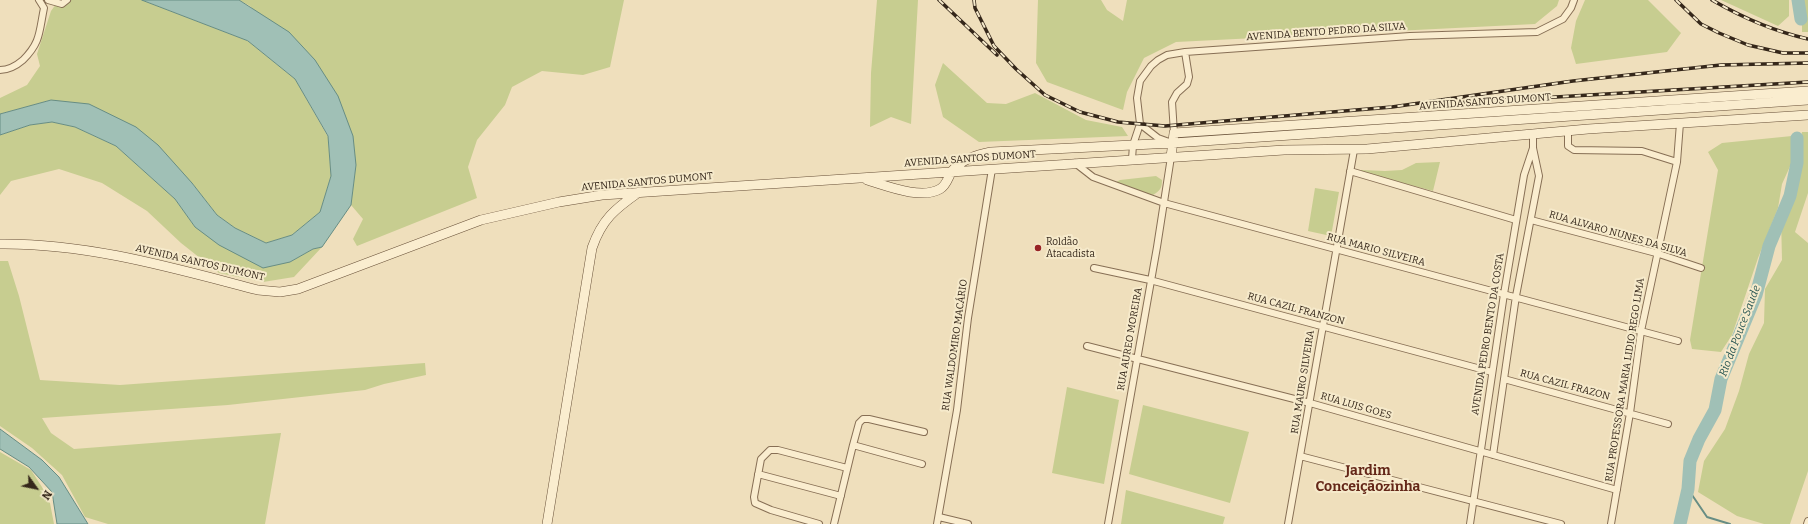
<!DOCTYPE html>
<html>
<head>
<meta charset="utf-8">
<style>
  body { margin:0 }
  #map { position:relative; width:1808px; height:524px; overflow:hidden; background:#efdfbc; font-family:Bitter,serif }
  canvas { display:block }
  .north { position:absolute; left:16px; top:468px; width:40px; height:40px; -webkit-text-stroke:3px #f6eacb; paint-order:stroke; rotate:123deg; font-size:11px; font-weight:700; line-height:16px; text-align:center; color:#35271a }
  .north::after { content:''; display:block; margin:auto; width:14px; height:18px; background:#35271a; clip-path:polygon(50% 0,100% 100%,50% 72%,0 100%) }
</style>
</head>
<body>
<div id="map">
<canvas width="1808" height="524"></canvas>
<div class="north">N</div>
</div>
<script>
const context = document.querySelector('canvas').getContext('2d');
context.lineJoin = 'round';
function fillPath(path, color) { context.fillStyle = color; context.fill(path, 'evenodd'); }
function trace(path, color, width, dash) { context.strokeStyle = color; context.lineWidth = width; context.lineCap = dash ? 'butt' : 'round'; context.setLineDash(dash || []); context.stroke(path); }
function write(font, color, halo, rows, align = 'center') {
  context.font = font + ' Bitter,serif'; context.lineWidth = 4; context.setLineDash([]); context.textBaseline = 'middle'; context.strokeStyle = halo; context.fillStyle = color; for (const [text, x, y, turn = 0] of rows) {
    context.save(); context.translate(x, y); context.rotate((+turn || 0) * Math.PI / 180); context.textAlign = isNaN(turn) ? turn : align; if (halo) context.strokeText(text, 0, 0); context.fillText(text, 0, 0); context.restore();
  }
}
const green = new Path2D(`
  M59,0H142L248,41L295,79L328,137L331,176L320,212L292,235L266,243L235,228L217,215L192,183L51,100L0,114V98L27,85L40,66L37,54L51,11Z
  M239,0H624L610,67L583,75L542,71L512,87L505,105L477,140L468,167L477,198L357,246L353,239L363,219L351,205L356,165L250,6Z
  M877,0H918L911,124L891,117L870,127L871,73Z
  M1038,0H1101L1107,10L1123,21L1127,0H1559L1557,6L1535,24L1176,42L1144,58L1127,92L1123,110L1047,82L1036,63Z
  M1585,0H1648L1681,33L1667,52L1576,64L1571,48L1576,21Z
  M1721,0H1789V16L1778,26Z
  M1802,0H1808V32H1802Z
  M943,63L987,103L1006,104L1035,93L1086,120L1122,127L1128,136L979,142L943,117L935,85Z
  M52,122L75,127L116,146L175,199L195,227L290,262L313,249L322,247L294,277L263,282L219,273L181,243L147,211L102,183L59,169L11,181L0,195V135L30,125Z
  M1802,132H1808V193L1795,232L1808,243V471L1790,524H1764L1737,516L1698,492L1704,461L1725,429L1739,391L1749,354L1764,323L1765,289L1782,260L1781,218L1798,171Z
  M1792,136V162L1782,184L1778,208L1758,258L1732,335L1721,352L1692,349L1690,340L1718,170L1708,152L1722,143Z
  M1440,162L1433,191L1361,172V170L1385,171L1402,170L1416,163Z
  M1156,176L1162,180C1162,188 1160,191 1153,195L1119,185L1116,182L1120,180Z
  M1315,188L1339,192L1331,236L1308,231Z
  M0,261H8L19,296L40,380L120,385L425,363L426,375L384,384L365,390L228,405L42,418L51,433L74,449L281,433L265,524H108L85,517L62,475L32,448L0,426Z
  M1067,387L1119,400L1104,484L1052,473Z
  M1143,405L1249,432L1230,503L1129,474Z
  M0,452L31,470L49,498L54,524H0Z
  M1126,490L1225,517L1223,524H1121Z`);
const water = new Path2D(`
  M142,0H239L289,32L315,60L338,96L353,136L356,165L351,205L322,247L313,249L290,262L263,268L219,245L195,227L175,199L116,146L75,127L52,122L30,125L0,135V114L51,100L89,104L136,127L158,145L192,183L217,215L235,228L266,243L292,235L320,212L331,176L328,136L295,79L248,41Z
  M0,429L42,460L59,477L88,524H57L52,492L29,467L0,449Z`);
const stream = new Path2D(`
  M1688,489L1707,517L1730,524`);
const river = new Path2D(`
  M1798,0L1801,19
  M1680,524L1688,489L1690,461L1699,439L1715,410L1721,379L1756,295L1769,246L1790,196L1797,163V138`);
const street = new Path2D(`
  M48,0L62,4L67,0
  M0,70C9,70 16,66 23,60C41,42 39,32 44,8L39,0
  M1140,124L1158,138L1169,142
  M1568,131V146L1574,150L1642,151L1677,162
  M1174,133L1172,102L1177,93L1187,84L1189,77L1185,52
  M1132,159L1133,145L1140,124L1137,98L1140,81L1151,66L1158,60L1167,55L1185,52L1410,36L1537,32L1563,19L1571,8L1574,0
  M1075,163L1093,177L1164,203L1678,341
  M1350,171L1516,220
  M1531,220L1656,253L1701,268
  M1094,268L1150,280L1492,372
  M1087,346L1310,403L1617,490
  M1504,379L1668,424
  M853,445L859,423L863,419H869L924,432
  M1493,455L1516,296L1539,176L1533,148V133
  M1300,456L1561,524
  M758,474L841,496
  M939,517L968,524
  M819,524L771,510L755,503L754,497L761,459L770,450H778L847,468
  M834,524L853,445L922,464
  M937,524L957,410L968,318L992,169
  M1108,524L1157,247L1171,157
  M1288,524L1354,150
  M1470,524L1504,294L1524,175L1533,148
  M1611,524L1630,413L1641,331L1677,162L1680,123
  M1807,524L1808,521`);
const secondary = new Path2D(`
  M1171,157L1174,133L1808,91
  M867,180C887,186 921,200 940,189C947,185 948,177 952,171C962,159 977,155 991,152L1173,143L1808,100
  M0,244C88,243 173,268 258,290L280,292L298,289L481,220L559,202L602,195L1284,150L1367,149L1588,129L1808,115
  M547,524L592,248C602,219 615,209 639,192`);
const rail = new Path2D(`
  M939,0L997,55
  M974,0L975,8L994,46L1016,69L1045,95L1080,112L1118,122L1165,126L1392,107L1573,81L1721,65L1808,63
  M1676,0L1701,24L1719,33L1748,45L1783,53H1808
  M1712,0C1743,18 1773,31 1808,39
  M1455,103L1808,82`);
const markers = [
  [1038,248,4,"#982325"]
];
const streetNames = [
  ["AVENIDA BENTO PEDRO DA SILVA",1326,32,-4],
  ["AVENIDA SANTOS DUMONT",1485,102,-4],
  ["AVENIDA SANTOS DUMONT",970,159,-4],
  ["AVENIDA SANTOS DUMONT",647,182,-5],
  ["RUA ALVARO NUNES DA SILVA",1618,234,16],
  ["RUA MARIO SILVEIRA",1376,250,15],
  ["AVENIDA SANTOS DUMONT",200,263,13],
  ["RUA CAZIL FRANZON",1296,309,15],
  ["AVENIDA PEDRO BENTO DA COSTA",1488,334,-81],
  ["RUA AUREO MOREIRA",1130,339,-80],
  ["RUA WALDOMIRO MACÁRIO",955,345,-82],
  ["RUA PROFESSORA MARIA LIDIO REGO LIMA",1625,380,-81],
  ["RUA MAURO SILVEIRA",1303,382,-81],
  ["RUA CAZIL FRAZON",1565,385,15],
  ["RUA LUIS GOES",1356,406,16]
];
const poiNames = [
  ["Roldão",1046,242],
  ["Atacadista",1046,254]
];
const waterNames = [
  ["Rio da Pouce Saude",1740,331,-69]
];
const districtNames = [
  ["Jardim",1368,471],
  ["Conceiçãozinha",1368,487]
];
fillPath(green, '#c7cd90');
fillPath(water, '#a0c0b6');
trace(water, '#678d84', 1);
trace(stream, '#678d84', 2);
trace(river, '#a0c0b6', 13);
trace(street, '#876f55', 8);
trace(secondary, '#685038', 10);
trace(street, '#faedcf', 6);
trace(secondary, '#faedcf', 9);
trace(rail, '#35271a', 3.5);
trace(rail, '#f6eacb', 2, [6]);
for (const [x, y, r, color] of markers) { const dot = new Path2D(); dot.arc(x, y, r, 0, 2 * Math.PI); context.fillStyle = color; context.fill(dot); trace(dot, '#f6eacb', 1.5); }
write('10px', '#35271a', '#f6eacb', streetNames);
write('10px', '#35271a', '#f6eacb', poiNames, 'left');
write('italic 11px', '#295653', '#f6eacb', waterNames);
write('bold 14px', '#642718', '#f6eacb', districtNames);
</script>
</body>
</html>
